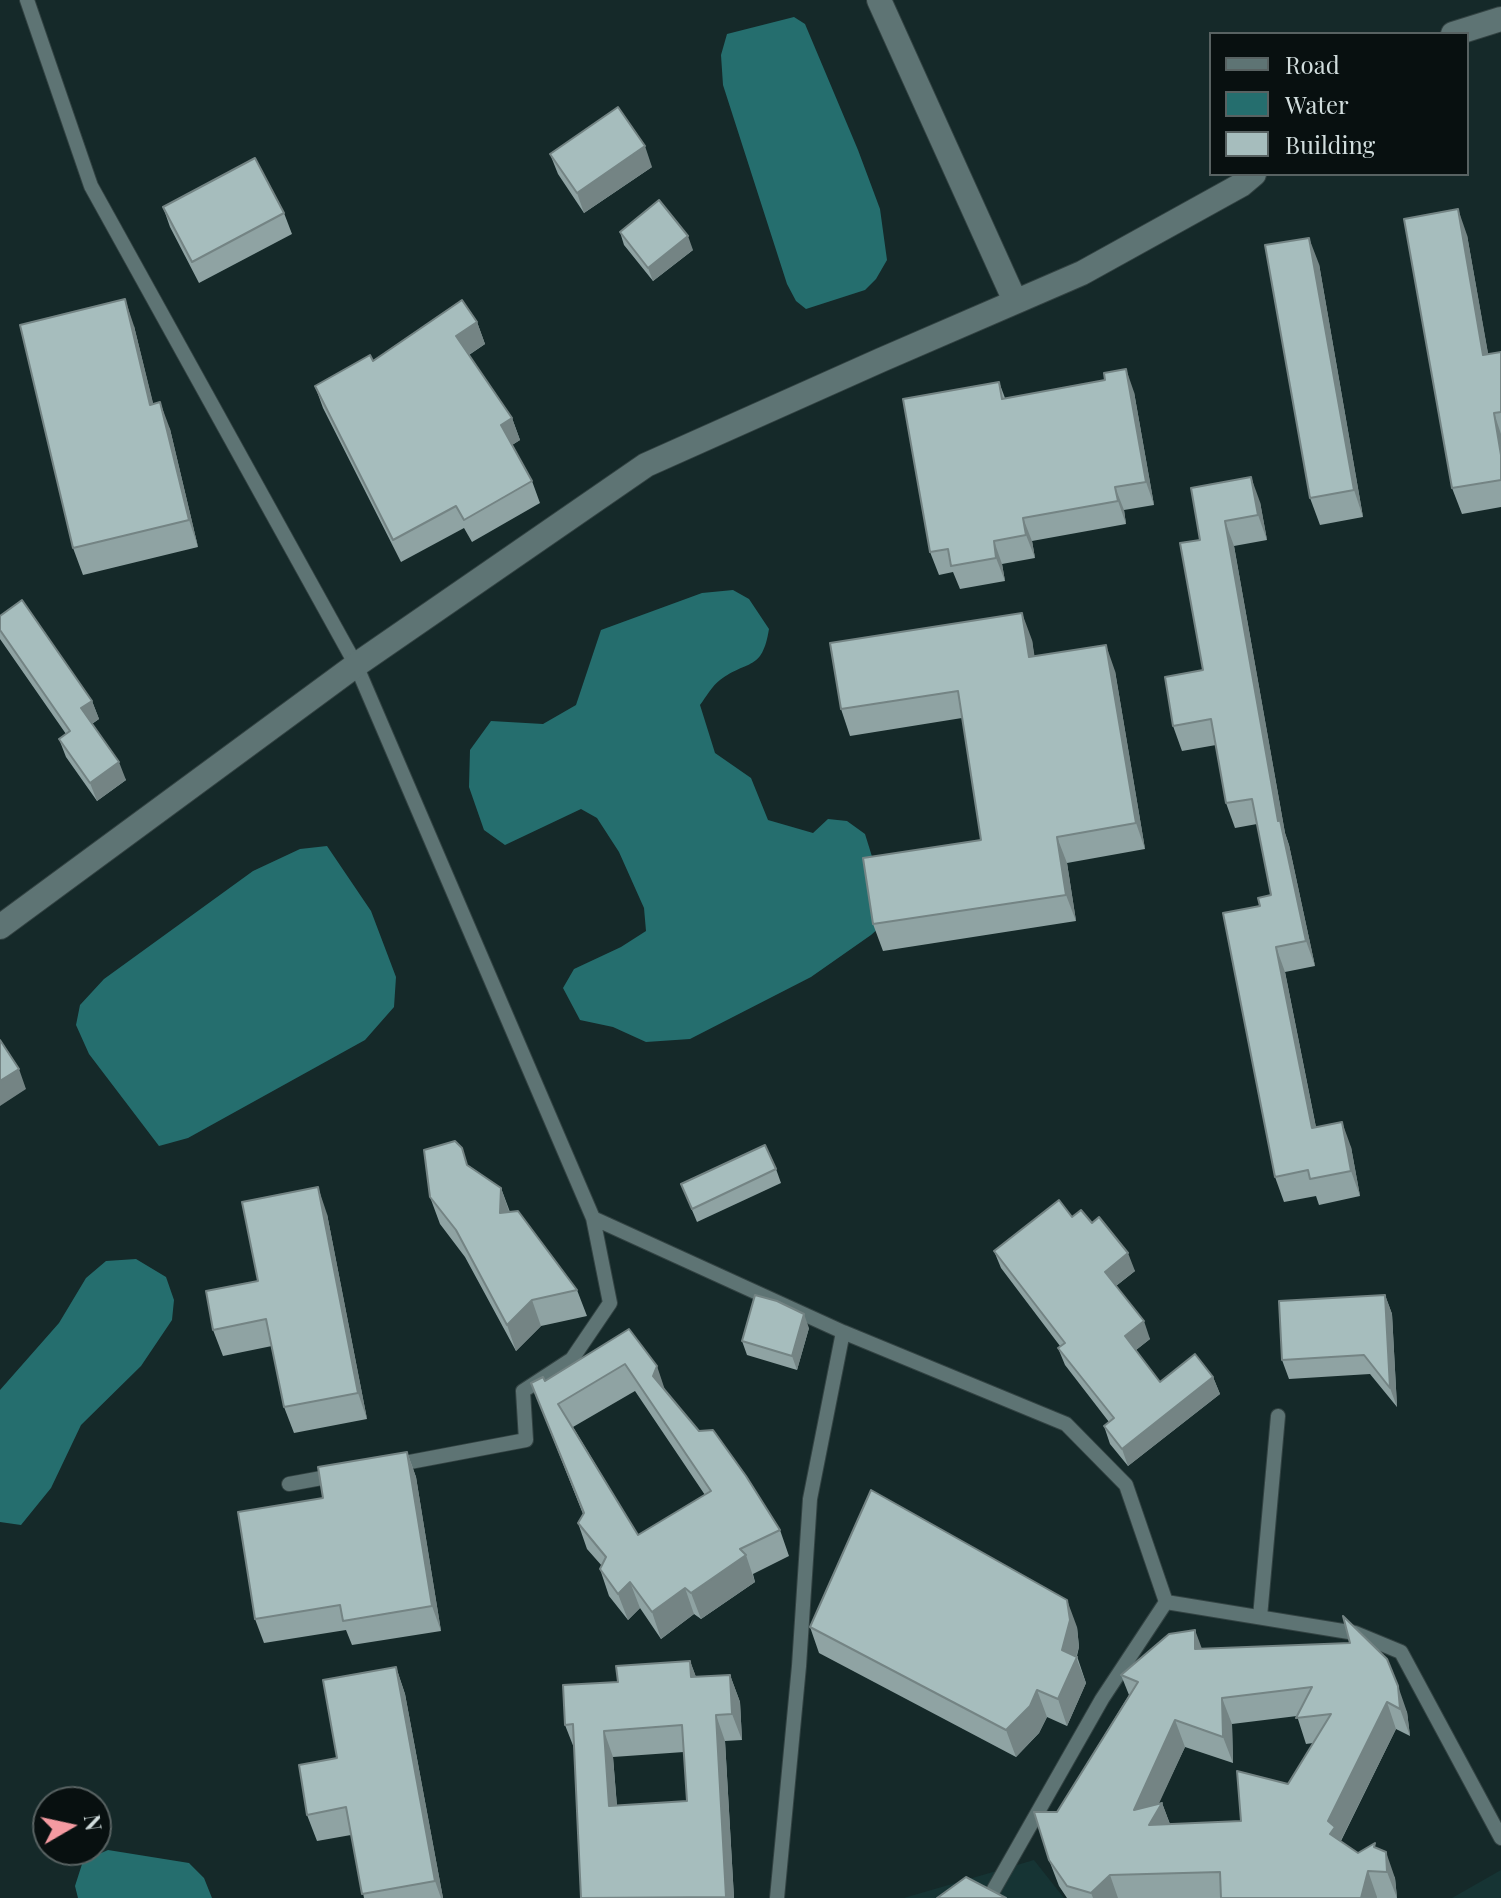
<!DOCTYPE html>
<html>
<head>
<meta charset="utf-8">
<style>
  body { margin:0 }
  #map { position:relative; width:1501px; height:1898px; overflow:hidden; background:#152929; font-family:"Playfair Display",serif }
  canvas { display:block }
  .legend { position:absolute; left:1209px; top:32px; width:260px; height:144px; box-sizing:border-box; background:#081010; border:2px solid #586262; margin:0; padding:10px 14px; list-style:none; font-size:24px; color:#d1dddd }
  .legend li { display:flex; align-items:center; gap:16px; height:40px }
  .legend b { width:40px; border:2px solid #586262 }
  .north { position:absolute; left:32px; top:1786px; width:80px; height:80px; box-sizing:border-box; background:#081010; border:2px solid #586262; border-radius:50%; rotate:81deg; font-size:22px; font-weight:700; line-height:32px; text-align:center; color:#d1dddd }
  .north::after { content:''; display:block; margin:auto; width:28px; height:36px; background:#f49aa1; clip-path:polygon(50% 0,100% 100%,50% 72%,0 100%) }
</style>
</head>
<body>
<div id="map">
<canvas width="1501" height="1898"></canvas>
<ul class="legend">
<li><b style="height:10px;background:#5e7474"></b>Road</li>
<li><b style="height:22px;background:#256e6e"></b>Water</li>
<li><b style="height:22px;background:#a6bdbd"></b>Building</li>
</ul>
<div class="north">N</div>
</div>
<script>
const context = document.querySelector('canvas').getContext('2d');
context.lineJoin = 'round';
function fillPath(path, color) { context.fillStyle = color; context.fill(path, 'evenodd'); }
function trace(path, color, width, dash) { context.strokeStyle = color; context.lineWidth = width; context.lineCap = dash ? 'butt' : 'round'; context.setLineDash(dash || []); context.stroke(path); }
const built = new Path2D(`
  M1034,1860L1064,1898H904Z
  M1501,1870V1898H1452Z`);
const water = new Path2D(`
  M794,17L805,24L858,150L880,209L887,260L876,279L865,290L806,309L796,301L787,284L723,85L721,55L727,34Z
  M733,590L749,599L769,629C762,672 748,659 720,680C712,686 706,697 700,705L715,753L751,778L768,820L813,833L828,819L847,821L865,834L883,892L888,920L871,935L811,977L690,1039L646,1042L613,1027L580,1020L563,988L574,969L621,947L646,931L644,908L619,852L597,818L581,809L505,845L484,830L469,787L470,750L491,721L543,724L576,705L601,630L702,593Z
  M327,846L371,911L396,977L394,1007L365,1040L188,1138L159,1146L89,1054L76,1025L80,1005L104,979L253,871L300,849Z
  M136,1259L166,1277L174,1300L172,1320L141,1366L81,1425L51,1488L21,1525L0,1522V1390L59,1323L86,1278L106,1261Z
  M108,1850L189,1863L204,1878L212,1898H78L75,1886L83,1861Z`);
const lane = new Path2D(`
  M27,0L91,186L356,665L593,1218L843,1332L1066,1424L1126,1485L1166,1602L1355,1633L1401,1652L1501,1838
  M394,1465L526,1440L523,1391L572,1359L610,1303L593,1218
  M289,1484L338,1475
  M1260,1617L1278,1416
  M777,1898L799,1666L810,1499L843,1332
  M989,1898L1102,1699L1166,1602`);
const street = new Path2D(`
  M879,0L1015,301
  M1453,34L1501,19
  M0,927L356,665L646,465L881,360L1082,273L1241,185L1254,174`);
const wall = new Path2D(`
  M550,154L652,167L584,213L558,174Z
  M163,207L284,213L292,234L199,283L170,227Z
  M620,232L693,250L653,281L624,245Z
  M1467,235L1488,354L1501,352V507L1462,514L1452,488Z
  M1319,264L1363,517L1320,525L1310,498Z
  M477,322L485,344L469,355L512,418L520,440L512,445L532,481L540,503L472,542L464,528L401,562L323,408L315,386L373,361Z
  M134,326L153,404L170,429L198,547L83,575L73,548Z
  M999,382L1005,398L1134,392L1154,505L1124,510L1126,524L1032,541L1035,558L1002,564L1005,581L960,589L953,572L939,575L930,552Z
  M1191,488L1260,502L1267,540L1234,546L1285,833L1289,845L1315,966L1285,972L1316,1127L1351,1147L1360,1196L1319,1205L1316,1196L1284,1202L1275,1177L1260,906L1271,895L1257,824L1235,828L1226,803L1216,745L1182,751L1173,726L1203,670L1200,540Z
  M0,616L92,701L99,719L92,724L126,780L97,801L66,757L59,739L66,734L0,639Z
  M1032,640L1034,656L1115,671L1145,849L1067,863L1076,921L883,951L873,924L981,840L962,718L850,736L841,709Z
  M468,1165L501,1188L510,1212L577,1290L587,1316L541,1326L516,1351L465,1257L440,1224L430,1197Z
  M776,1169L781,1183L697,1222L681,1184Z
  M327,1214L367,1419L294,1433L284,1407L272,1346L223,1356L213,1330Z
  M1072,1217L1092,1223L1135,1271L1116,1286L1150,1339L1136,1350L1160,1382L1213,1377L1220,1394L1128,1466L1110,1444L1104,1426L1109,1422L1065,1365L1058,1348L1060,1346L1001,1268L994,1251Z
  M1385,1295L1392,1314L1397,1407L1370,1374L1289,1379L1282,1360Z
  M809,1328L797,1370L747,1355L742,1341Z
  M629,1329L666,1392L780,1530L789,1556L753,1574L755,1582L701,1619L694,1614L661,1639L640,1608L628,1620L609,1596L600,1569L602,1566L587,1549L578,1523L583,1514L531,1383L545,1381ZM635,1391L705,1495L638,1535L573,1427Z
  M407,1452L416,1477L441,1631L352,1645L346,1630L264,1643L255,1619L323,1498Z
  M810,1627H1077L1079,1647L1077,1656L1086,1683L1067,1726L1047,1717L1039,1733L1016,1757L819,1653Z
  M1350,1643L1407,1712L1410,1736L1396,1729L1341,1841L1358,1853L1377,1849L1395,1878L1397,1898H1067L1059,1886L1049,1860L1057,1812L1129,1695L1121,1675L1202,1649ZM1297,1716L1306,1744L1313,1743L1288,1784L1241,1821L1170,1824L1162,1803L1158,1804L1185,1747L1233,1763L1232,1724Z
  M690,1661L696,1677L730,1675L740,1702L742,1740L725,1741L734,1898H581L574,1748L565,1725L618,1682ZM684,1752L687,1801L617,1806L613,1757Z
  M396,1667L405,1694L443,1898H364L351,1835L317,1841L307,1815L337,1758Z`);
const shadedWall = new Path2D(`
  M645,146L652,167L584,213L577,193Z
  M1458,209L1467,235L1493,381L1483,355Z
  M688,236L693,250L653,281L648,268Z
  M1309,238L1319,264L1363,517L1354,490Z
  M125,299L134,326L160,431L150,405Z
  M477,322L485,344L464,358L456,336Z
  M1126,369L1134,392L1154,505L1146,482Z
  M160,402L170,429L198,547L189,520Z
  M1494,413L1501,434V455Z
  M512,418L520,440L509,447L501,425Z
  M1251,477L1260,502L1267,540L1258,515Z
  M1115,487L1124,510L1126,524L1118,501Z
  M1023,518L1032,541L1035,558L1026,535Z
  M1225,521L1234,546L1285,833L1289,845L1315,966L1306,941L1278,821Z
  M994,541L1002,564L1005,581L996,558Z
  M1022,613L1032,640L1039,684L1029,657Z
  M1106,645L1115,671L1145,849L1136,823Z
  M92,701L99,719L88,726L81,708Z
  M119,762L126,780L97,801L90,783Z
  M1057,837L1067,863L1076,921L1066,895Z
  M1276,947L1285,972L1321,1153L1312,1128Z
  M19,1069L26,1089L0,1106V1081Z
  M1342,1122L1351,1147L1360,1196L1351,1171Z
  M318,1187L327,1214L367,1419L358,1393Z
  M501,1188L510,1214L500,1213Z
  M1128,1253L1135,1271L1112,1289L1105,1272Z
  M1385,1295L1392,1314L1397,1407L1390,1388Z
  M532,1300L541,1326L516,1351L507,1325Z
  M804,1314L809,1328L797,1370L792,1356Z
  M1144,1321L1150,1339L1131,1354L1125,1336Z
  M657,1366L666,1393L653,1376Z
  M1213,1377L1220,1394L1128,1466L1122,1449Z
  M407,1452L416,1477L441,1631L432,1606Z
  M746,1555L755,1582L701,1619L691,1593Z
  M630,1582L640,1608L628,1620L618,1594Z
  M685,1588L694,1614L661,1639L652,1612Z
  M1067,1600L1077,1627L1079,1647L1076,1657L1086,1683L1067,1726L1058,1699Z
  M1195,1630L1205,1657L1195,1649Z
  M690,1661L700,1688L691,1677Z
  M396,1667L405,1694L443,1898H441L435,1881Z
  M730,1675L740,1702L742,1740L732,1714Z
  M1398,1686L1407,1712L1410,1736L1400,1709Z
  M1037,1690L1047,1717L1039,1733L1016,1757L1006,1730Z
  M1222,1698L1232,1724L1233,1763L1223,1737Z
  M1387,1702L1396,1729L1340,1842L1330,1834L1328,1821Z
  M716,1715L725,1741L734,1898H725Z
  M1175,1720L1185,1747L1144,1836L1134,1810Z
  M604,1731L613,1757L619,1833L609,1806Z
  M1162,1803L1172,1830L1149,1825Z
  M1386,1852L1395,1878L1397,1898L1387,1872Z
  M1368,1871L1377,1897V1898H1361Z
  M1110,1875L1118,1898H1093L1091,1893Z`);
const building = new Path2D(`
  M618,107L645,146L577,193L550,154Z
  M255,158L284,213L192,262L163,207Z
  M659,200L688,236L648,268L620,232Z
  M1458,209L1483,355L1501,352V412L1494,413L1501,455V480L1452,488L1404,219Z
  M1309,238L1354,490L1310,498L1265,245Z
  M125,299L150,405L160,402L189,520L73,548L20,325Z
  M462,300L477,322L456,336L512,418L501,425L532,481L464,520L456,506L393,540L315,386L370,355L373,361Z
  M1126,369L1146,482L1115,487L1118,501L1023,518L1026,535L994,541L996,558L951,566L948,549L930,552L903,399L999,382L1002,399L1105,380L1104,373Z
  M1251,477L1258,515L1225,521L1278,821L1280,820L1306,941L1276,947L1312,1128L1342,1122L1351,1171L1310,1179L1308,1170L1275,1177L1223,913L1260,906L1258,898L1271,895L1252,799L1226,803L1211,719L1173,726L1165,677L1203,670L1180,543L1200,540L1191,488Z
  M22,600L92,701L81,708L119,762L90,783L59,739L70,731L0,630V616Z
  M1022,613L1029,657L1106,645L1136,823L1057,837L1066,895L873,924L863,858L981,840L958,691L841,709L830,643Z
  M0,1040L19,1069L0,1081Z
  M455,1141L462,1148L467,1165L501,1188L500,1213L518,1211L577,1290L532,1300L507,1325L456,1230L430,1197L424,1150Z
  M765,1145L776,1169L692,1209L681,1184Z
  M318,1187L358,1393L284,1407L266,1319L213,1330L206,1291L258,1281L242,1202Z
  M1059,1200L1072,1217L1081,1210L1092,1223L1099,1217L1128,1253L1105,1272L1144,1321L1125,1336L1160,1382L1195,1354L1213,1377L1122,1449L1104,1426L1114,1418L1058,1348L1065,1343L994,1251Z
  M755,1295L777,1301L804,1314L792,1356L742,1341Z
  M1385,1295L1390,1388L1364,1355L1282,1360L1279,1301Z
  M629,1329L657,1366L653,1376L699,1431L713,1430L746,1476L780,1530L740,1549L746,1555L691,1593L685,1588L652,1612L630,1582L618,1594L600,1569L606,1557L578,1523L584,1513L531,1383L543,1377L545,1381ZM625,1364L711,1491L638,1535L558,1404Z
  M407,1452L432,1606L343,1621L340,1605L255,1619L238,1512L323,1498L318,1467Z
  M871,1490L1067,1600L1070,1620L1062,1650L1077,1657L1058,1699L1037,1690L1030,1706L1006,1730L810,1627Z
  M1343,1616L1387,1659L1398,1686L1400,1709L1387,1702L1328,1821L1335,1827L1330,1834L1358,1853L1375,1843L1374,1847L1386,1852L1387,1872L1368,1871L1361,1898H1221L1220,1872L1110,1875L1091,1893L1067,1886L1049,1860L1034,1812H1057L1138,1682L1121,1675L1169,1634L1195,1630V1649L1350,1643ZM1312,1687L1296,1718L1331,1714L1288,1784L1237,1771L1241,1821L1149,1825L1162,1803L1134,1810L1175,1720L1223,1737L1222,1698Z
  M690,1661L691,1677L730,1675L732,1714L716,1715L726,1897L581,1898L573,1724L565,1725L563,1685L618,1682L616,1666ZM682,1725L687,1801L609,1806L604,1731Z
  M396,1667L435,1881L362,1894L346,1807L307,1815L299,1765L337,1758L323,1680Z
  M966,1877L1006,1898H937Z`);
fillPath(built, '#163434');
fillPath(water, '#256e6e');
trace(lane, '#334343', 16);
trace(street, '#334343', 26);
trace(lane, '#5e7474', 14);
trace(street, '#5e7474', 24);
fillPath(wall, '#8fa3a3');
fillPath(shadedWall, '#748484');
fillPath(building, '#a6bdbd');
trace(building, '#748484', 2);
</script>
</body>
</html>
